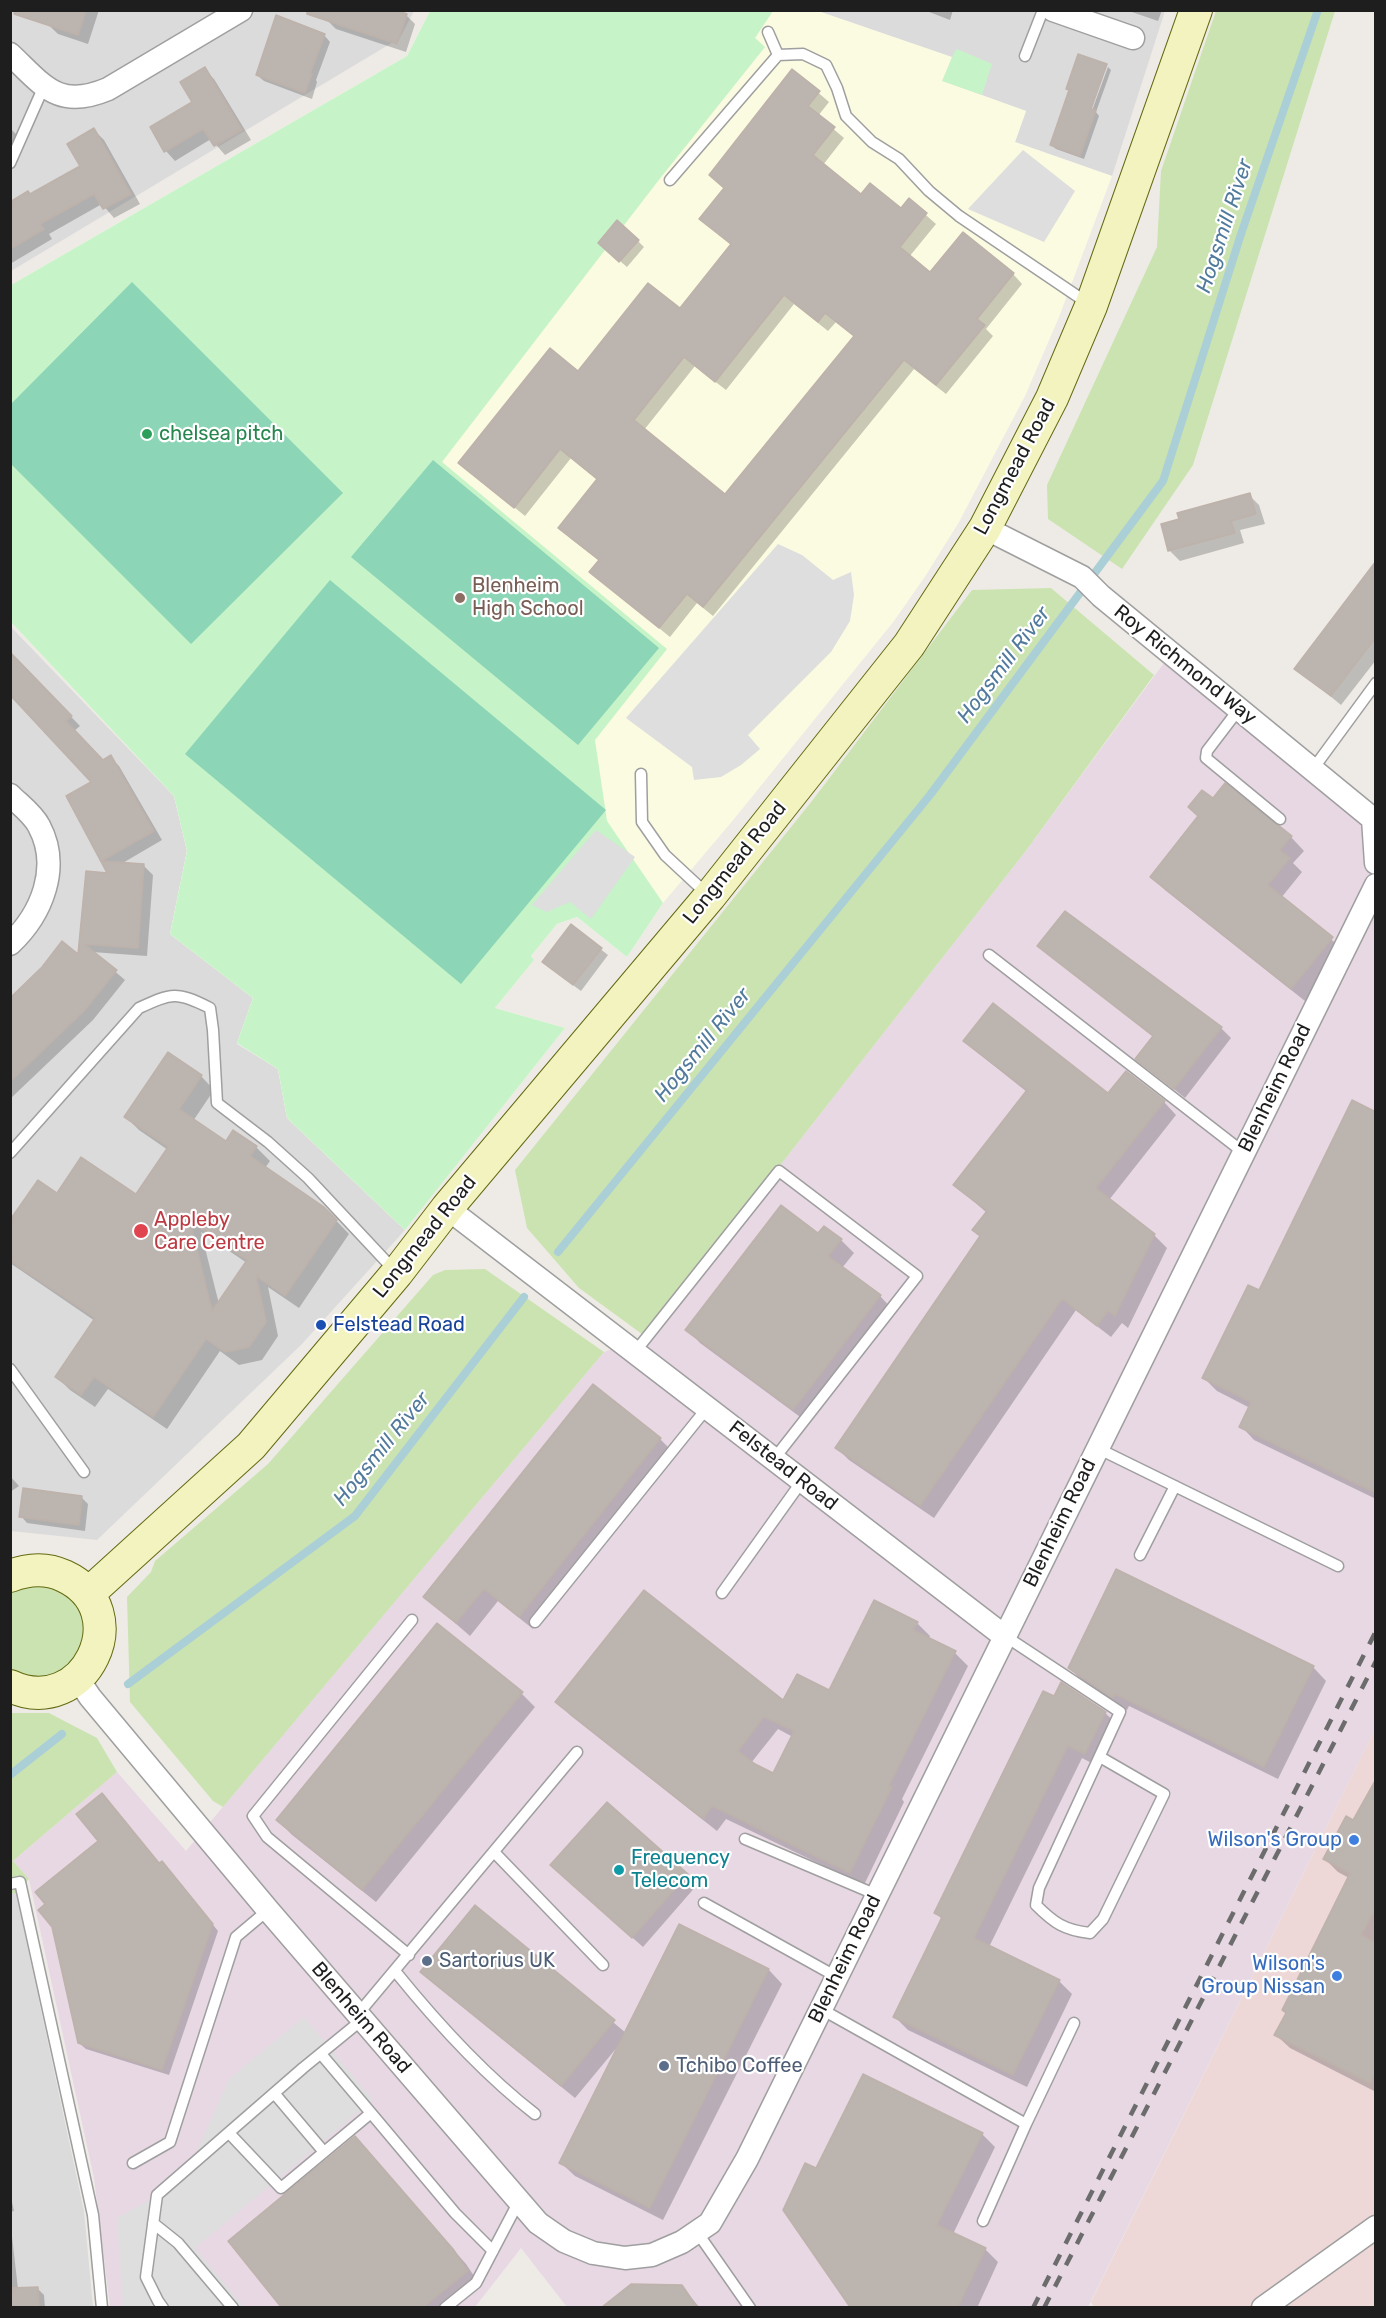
<!DOCTYPE html>
<html>
<head>
<meta charset="utf-8">
<style>
  body { margin:0 }
  #map { position:relative; width:1386px; height:2318px; overflow:hidden; background:#eeebe6; font-family:Rubik,sans-serif }
  canvas { display:block }
  .frame { position:absolute; inset:0; border:12px solid #1e1e1e; pointer-events:none }
</style>
</head>
<body>
<div id="map">
<canvas width="1386" height="2318"></canvas>
<div class="frame"></div>
</div>
<script>
const context = document.querySelector('canvas').getContext('2d');
context.lineJoin = 'round';
function fillPath(path, color) { context.fillStyle = color; context.fill(path, 'evenodd'); }
function trace(path, color, width, dash) { context.strokeStyle = color; context.lineWidth = width; context.lineCap = dash ? 'butt' : 'round'; context.setLineDash(dash || []); context.stroke(path); }
function write(font, color, halo, rows, align = 'center') {
  context.font = font + ' Rubik,sans-serif'; context.lineWidth = 4.5; context.setLineDash([]); context.textBaseline = 'middle'; context.strokeStyle = halo; context.fillStyle = color; for (const [text, x, y, turn = 0] of rows) {
    context.save(); context.translate(x, y); context.rotate((+turn || 0) * Math.PI / 180); context.textAlign = isNaN(turn) ? turn : align; if (halo) context.strokeText(text, 0, 0); context.fillText(text, 0, 0); context.restore();
  }
}
const residential = new Path2D(`
  M10,11H414L400,38L11,271Z
  M818,11H1165L1112,176L1015,142L1026,111L942,81L951,57Z
  M10,626L174,796L187,851L170,934L253,998L237,1044L278,1069L287,1118L405,1230L301,1345L97,1540L11,1531Z
  M16,1893L84,2211L93,2307H11L10,1894Z`);
const commercial = new Path2D(`
  M1375,1729V2307L1095,2308L1091,2302Z`);
const industrial = new Path2D(`
  M1175,648L1375,811V1729L1088,2307H567L521,2248L475,2307H110L94,2178L29,1879L13,1861L117,1772L186,1851L604,1352L646,1337L1025,852Z`);
const education = new Path2D(`
  M430,11H818L952,57L943,81L1026,111L1015,142L1112,176L1059,317L1025,396L959,522L926,575L894,621L734,819L663,903L627,957L577,917L557,924L531,956L534,960L495,1008L565,1028L405,1230L287,1118L278,1069L237,1043L253,998L170,934L187,851L174,796L11,622V285L407,56Z`);
const grass = new Path2D(`
  M1216,11H1335L1193,465L1122,569L1048,519L1047,485L1157,247L1161,171Z
  M1051,588L1154,675L1025,852L646,1337L579,1288L527,1228L515,1170L812,801L972,590Z
  M485,1269L604,1352L223,1807L213,1801L130,1702L127,1597L151,1572L155,1561L268,1464L433,1275L445,1270Z
  M45,1581L79,1601L90,1638L59,1681L11,1678L10,1588Z
  M10,1713H49L97,1738L117,1772L13,1861L29,1879L16,1893L11,1894Z`);
const park = new Path2D(`
  M430,11H773L755,38L765,47L658,181L442,462L667,649L595,740L607,821L663,903L627,957L577,917L557,924L531,956L534,960L495,1008L565,1028L405,1230L287,1118L278,1069L237,1043L253,998L170,934L187,851L174,796L11,622V285L407,56Z
  M957,49L992,64L982,95L942,81L954,53Z`);
const pitch = new Path2D(`
  M132,282L343,493L191,644L11,464V404Z
  M433,460L659,648L578,745L351,557Z
  M330,580L606,810L461,984L185,754Z`);
const parking = new Path2D(`
  M1023,150L1075,191L1044,242L968,209Z
  M778,544L802,555L833,580L851,572L854,595L850,621L831,652L748,735L760,749L741,765L721,777L694,780L692,767L626,718Z
  M596,830L635,857L591,919L570,902L547,912L532,905Z
  M304,2017L373,2100L195,2248L244,2307H123L117,2218L183,2181L230,2078Z`);
const shadow = new Path2D(`
  M33,10H99L88,44L58,34Z
  M330,10H401L400,13L406,15L415,24L406,52L336,29L327,20Z
  M924,10H953L950,20Z
  M1126,10H1162L1158,21Z
  M324,35L330,42L316,80L317,82L312,99L264,81L257,75Z
  M1079,56L1106,66L1087,115L1090,116L1108,67L1111,70L1096,112L1099,116L1084,159L1056,149L1051,145L1070,91Z
  M204,69L214,79L251,140L225,155L211,139L175,161L166,151L194,103Z
  M793,71L829,102L818,116L844,138L823,165L862,196L901,210L909,200L936,224L909,257L931,274H1013L1022,284L986,329L993,336L946,394L914,369L713,616L697,603L670,637L601,581L600,561L570,538L598,480L571,458L525,516L460,463L578,373L680,310L732,246L701,219L725,188ZM794,304L828,331L836,322L855,337L725,496L644,430L695,366L726,390Z
  M10,128L21,139L10,150Z
  M94,130L104,140L140,204L114,218L102,204L49,234L52,239L10,264V203L30,195L82,167Z
  M638,241L644,247L627,267L606,249Z
  M1249,495L1259,505L1265,524L1240,530L1244,543L1180,561L1170,551L1163,525Z
  M1376,574V660L1341,705L1296,668Z
  M10,654L80,726L74,731L103,761L110,757L119,766L162,840L121,864L144,866L153,875L147,956L92,952L125,980L93,1020L10,1099V1000L79,957L110,874L68,797L93,782Z
  M1213,800L1291,837L1304,851L1293,863L1302,872L1281,898L1345,951L1305,1001L1165,890L1152,876Z
  M571,926L608,955L581,991L550,968Z
  M1039,946L1221,1028L1231,1038L1185,1098L1137,1059L1154,1037Z
  M965,1041L1108,1095L1164,1102L1176,1115L1109,1200L1154,1235L1167,1248L1128,1328L1122,1323L1111,1337L1076,1310L934,1518L849,1460L837,1448L981,1237L987,1213L955,1185L1027,1092L978,1053Z
  M201,1076L214,1090L193,1121L226,1143L234,1132L256,1147L270,1161L265,1168L324,1208L349,1234L299,1308L268,1287L278,1336L262,1360L239,1365L220,1351L167,1429L108,1389L95,1407L70,1390L57,1377L95,1321L10,1263V1222L57,1195L136,1197L168,1150L139,1130L126,1117ZM201,1232L247,1263L219,1304Z
  M1376,1113V1499L1254,1440L1241,1426L1250,1408L1217,1391L1204,1378Z
  M819,1235L841,1240L854,1253L842,1268L880,1296L893,1310L807,1422L700,1343L687,1329Z
  M594,1386L660,1439L674,1453L533,1629L498,1601L470,1636L425,1597Z
  M10,1476L19,1486L10,1492Z
  M82,1498L88,1504L85,1531L27,1523L21,1516Z
  M917,1623L930,1636L928,1639L955,1653L968,1666L902,1799L904,1802L864,1885L726,1819L717,1831L570,1715L557,1701L784,1703L829,1692ZM778,1729L793,1737L774,1775L751,1763Z
  M437,1625L522,1694L535,1707L376,1902L291,1834L278,1820Z
  M1313,1667L1326,1681L1278,1779L1129,1706L1127,1710L1083,1681L1069,1668Z
  M1044,1693L1105,1713L1119,1726L1099,1767L1082,1758L989,1947L1059,1981L1072,1994L1027,2087L908,2030L895,2017L942,1919L936,1913Z
  M1376,1782V2092L1290,2048L1276,2035L1349,1878L1338,1872L1325,1859L1354,1823Z
  M607,1804L697,1885L643,1947L562,1875Z
  M159,1865L168,1869L218,1931L169,2075L86,2049L79,2043L47,1904Z
  M475,1907L626,2033L680,1926L769,1970L782,1984L663,2220L575,2176L561,2163L619,2045L575,2098L436,1985L422,1972Z
  M982,2134L995,2147L953,2234L985,2249L998,2262L977,2308H852L784,2210L817,2170Z
  M355,2138L466,2264L480,2285L453,2308H283L230,2242Z
  M10,2193L14,2211L10,2212Z
  M10,2219L18,2289L37,2288L44,2295L45,2308H10Z
  M632,2285L681,2286L700,2308H605Z`);
const stream = new Path2D(`
  M558,1252L930,795L1163,481L1241,234L1318,10
  M128,1684L355,1516L524,1297
  M10,1775L62,1734`);
const building = new Path2D(`
  M15,10H86L78,35L14,14Z
  M307,10H397L407,14L397,44L307,14Z
  M276,15L325,34L310,74H312L305,93L256,75Z
  M1078,54L1107,64L1091,109L1096,110L1080,156L1050,145L1069,90L1066,89Z
  M205,67L242,130L214,146L203,129L164,152L150,127L192,102L180,82Z
  M792,69L820,91L808,106L835,127L813,155L861,194L870,183L901,208L909,198L927,213L900,247L930,272L963,232L1014,273L977,319L985,325L936,385L904,360L703,607L687,594L659,628L589,572L599,560L558,528L597,479L560,449L514,508L458,463L550,348L578,371L648,283L680,308L731,244L699,219L724,188L709,175ZM784,295L818,322L825,313L854,336L725,494L634,420L684,357L715,382Z
  M94,128L131,194L103,209L94,194L40,224L44,229L10,249V202L28,191L30,194L80,166L67,144Z
  M617,220L639,240L619,262L598,243Z
  M1250,493L1256,514L1231,521L1235,533L1168,551L1161,524L1179,519L1177,513Z
  M1376,561V637L1331,696L1294,669Z
  M10,652L72,716L66,721L103,760L111,755L154,831L101,861L144,864L138,948L84,944L117,970L84,1011L10,1082V998L42,967L62,941L78,954L86,871L107,873L66,796L91,782L10,695Z
  M1225,783L1292,836L1280,850L1290,858L1268,885L1333,937L1291,989L1150,877L1198,816L1188,807L1202,790L1213,798Z
  M1065,911L1222,1027L1174,1089L1135,1059L1153,1036L1037,946Z
  M571,924L602,948L573,985L542,962Z
  M993,1003L1108,1093L1126,1071L1165,1101L1096,1188L1155,1234L1115,1316L1108,1311L1097,1326L1062,1299L920,1506L835,1448L980,1236L972,1230L987,1211L953,1185L1027,1090L963,1041Z
  M168,1052L202,1075L179,1109L226,1141L233,1130L257,1146L250,1156L324,1207L337,1220L285,1296L256,1276L266,1322L249,1347L225,1352L206,1339L153,1417L94,1377L81,1395L55,1377L95,1318L10,1261V1220L38,1180L57,1193L81,1157L136,1194L168,1147L124,1117ZM190,1221L247,1260L212,1311Z
  M1352,1100L1376,1112V1493L1239,1427L1251,1402L1202,1378L1248,1285L1259,1290Z
  M781,1205L818,1233L824,1226L842,1239L828,1256L881,1295L793,1410L685,1330Z
  M593,1384L661,1438L519,1617L484,1589L456,1623L423,1597Z
  M23,1488L82,1496L79,1525L19,1517Z
  M1116,1569L1314,1666L1264,1767L1115,1694L1113,1698L1068,1668Z
  M644,1590L783,1700L797,1674L829,1690L874,1600L918,1622L913,1630L956,1651L889,1786L892,1787L850,1873L712,1806L703,1819L555,1702ZM764,1717L794,1731L773,1773L755,1764L738,1751Z
  M437,1623L523,1692L362,1890L276,1820Z
  M1061,1682L1106,1712L1085,1754L1068,1746L974,1938L1060,1980L1013,2075L893,2017L942,1917L934,1913L1043,1691L1054,1696Z
  M1376,1779V1908L1361,1935L1376,1943V2072L1370,2083L1274,2035L1286,2013L1282,2010L1350,1873L1323,1859L1346,1816L1353,1820Z
  M102,1793L159,1863L162,1861L213,1924L162,2070L78,2043L52,1927L38,1910L45,1904L35,1892L98,1841L76,1814Z
  M607,1802L688,1874L632,1938L550,1865Z
  M475,1905L615,2020L561,2086L420,1972Z
  M679,1924L769,1969L650,2208L559,2163Z
  M863,2074L983,2133L937,2225L986,2248L958,2307H850L783,2210L805,2163L816,2168Z
  M355,2136L453,2249L468,2271L424,2307H281L228,2241Z
  M631,2284L682,2285L697,2307H602Z
  M38,2287L39,2307H10V2288Z`);
const lane = new Path2D(`
  M768,32L778,55
  M1025,56L1043,10
  M10,163L44,86
  M670,180L778,55L803,54L826,65L837,88L846,116L872,142L899,159L929,191L959,216L1089,304
  M1239,709L1207,751L1206,758L1280,819
  M1313,769L1376,683
  M641,774L642,822L665,855L708,895
  M989,955L1243,1152
  M10,1153L139,1008C172,993 176,991 210,1008L213,1030L217,1103L268,1142L308,1178L396,1272
  M635,1352L779,1171L917,1276L774,1459
  M10,1369L84,1472
  M1097,1448L1338,1566
  M1140,1555L1175,1486
  M722,1593L802,1481
  M535,1622L707,1408
  M1005,1636L1120,1712L1039,1888L1036,1905C1054,1923 1064,1930 1090,1933L1103,1919L1164,1794L1100,1757
  M745,1839L877,1895
  M494,1852L603,1965
  M10,1884L20,1882L93,2215L102,2308
  M704,1903L837,1977
  M409,1955L267,1837L253,1816L412,1620
  M395,1971C437,2023 482,2073 535,2114
  M821,2009L1026,2124
  M358,2014L577,1752
  M274,2093L324,2152
  M371,2113L455,2213L493,2251
  M229,2133L281,2188L371,2113L321,2054
  M133,2163L170,2142L236,1937L268,1910
  M983,2221L1026,2124L1074,2023
  M153,2223L178,2243L233,2308
  M697,2232L750,2308
  M163,2308L158,2301L146,2277L157,2195L303,2068L363,2019
  M445,2308L476,2283L519,2201`);
const street = new Path2D(`
  M1053,10L1133,38
  M10,54C44,86 58,110 108,89L241,10
  M985,528L1082,577L1101,596L1373,819L1376,863
  M10,795C19,804 33,814 39,826C61,867 42,914 10,944
  M447,1208L1004,1636
  M78,1679L90,1697L268,1910L538,2223L564,2241L593,2253L625,2258L652,2255L682,2242L710,2223L747,2159L1376,885
  M1263,2308L1376,2227`);
const secondary = new Path2D(`
  M10,1576C28,1569 47,1568 64,1576C138,1610 85,1721 10,1686
  M88,1594L251,1446L397,1273L447,1208L710,896L909,645L985,528L1052,398L1091,306L1196,10`);
const rail = new Path2D(`
  M1033,2308L1376,1631
  M1044,2308L1376,1661`);
const markers = [
  [147,434,6,"#2e9e5b"],
  [460,598,6,"#8d6e63"],
  [141,1231,8,"#e0444e"],
  [321,1325,6,"#1a4fb4"],
  [1354,1840,6,"#3f7fe0"],
  [619,1870,6,"#0f9aa8"],
  [427,1961,6,"#5c6f8a"],
  [1337,1976,6,"#3f7fe0"],
  [664,2066,6,"#5c6f8a"]
];
const leisureNames = [
  ["chelsea pitch",159,434]
];
const streetNames = [
  ["Longmead Road",1015,467,-62],
  ["Roy Richmond Way",1185,665,39],
  ["Longmead Road",735,863,-51],
  ["Blenheim Road",1275,1088,-64],
  ["Longmead Road",425,1237,-51],
  ["Felstead Road",783,1466,38],
  ["Blenheim Road",1060,1523,-64],
  ["Blenheim Road",845,1959,-64],
  ["Blenheim Road",361,2018,49]
];
const educationNames = [
  ["Blenheim",472,586],
  ["High School",472,609]
];
const healthNames = [
  ["Appleby",154,1220],
  ["Care Centre",154,1243]
];
const transitNames = [
  ["Felstead Road",333,1325]
];
const shopNames = [
  ["Wilson's Group",1342,1840],
  ["Wilson's",1325,1964],
  ["Group Nissan",1325,1987]
];
const cultureNames = [
  ["Frequency",631,1858],
  ["Telecom",631,1881]
];
const serviceNames = [
  ["Sartorius UK",439,1961],
  ["Tchibo Coffee",676,2066]
];
const waterNames = [
  ["Hogsmill River",1225,226,-72],
  ["Hogsmill River",1004,665,-53],
  ["Hogsmill River",703,1045,-51],
  ["Hogsmill River",382,1449,-51]
];
fillPath(residential, '#dcdbdc');
fillPath(commercial, '#edd7d7');
fillPath(industrial, '#e7d8e4');
fillPath(education, '#fbfbe1');
fillPath(grass, '#cbe3b1');
fillPath(park, '#c7f3c9');
fillPath(pitch, '#8cd5b6');
fillPath(parking, '#dedede');
fillPath(shadow, '#0003');
trace(stream, '#abcfd7', 8);
fillPath(building, '#bbb4af');
trace(building, '#beb2aa', 1.5);
trace(lane, '#9f9f9f', 13);
trace(street, '#9f9f9f', 25);
trace(secondary, '#646a11', 34);
trace(lane, '#fff', 10);
trace(street, '#fff', 22);
trace(secondary, '#f2f3bf', 32);
trace(rail, '#6c6c6c', 4.5, [12, 12]);
for (const [x, y, r, color] of markers) { const dot = new Path2D(); dot.arc(x, y, r, 0, 2 * Math.PI); context.fillStyle = color; context.fill(dot); trace(dot, '#fff', 2); }
write('20px', '#27864d', '#fff', leisureNames, 'left');
write('20px', '#1e1e1e', '#fff', streetNames);
write('20px', '#785e54', '#fff', educationNames, 'left');
write('20px', '#be3a42', '#fff', healthNames, 'left');
write('20px', '#164399', '#fff', transitNames, 'left');
write('20px', '#366cbe', '#fff', shopNames, 'right');
write('20px', '#0d838f', '#fff', cultureNames, 'left');
write('20px', '#4e5e75', '#fff', serviceNames, 'left');
write('italic 21px', '#527a9d', '#fff', waterNames);
</script>
</body>
</html>
